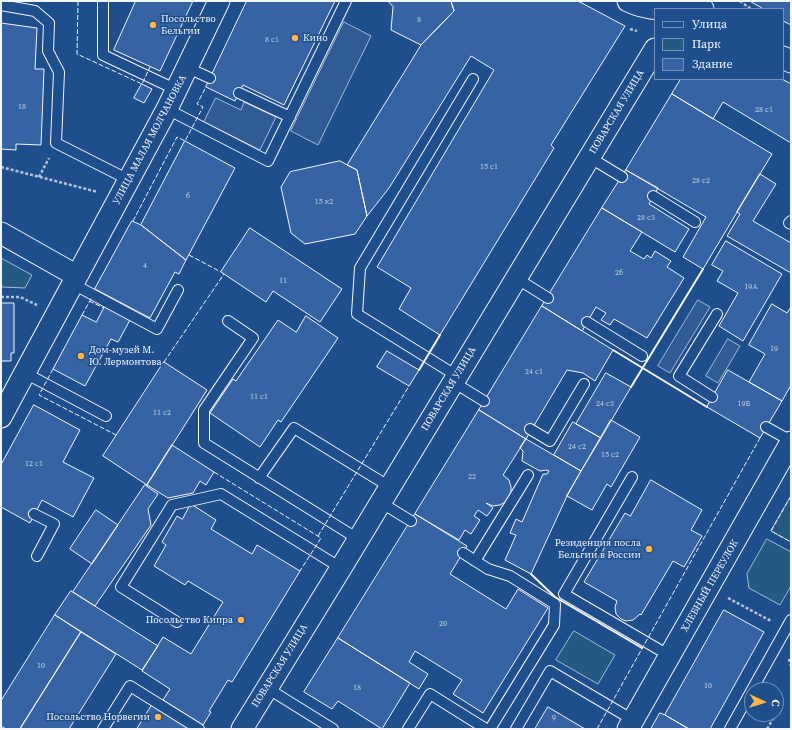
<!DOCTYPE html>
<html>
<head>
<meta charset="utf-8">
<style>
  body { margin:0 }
  #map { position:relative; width:792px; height:730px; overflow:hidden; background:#1f4e8c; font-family:"Source Serif 4",serif }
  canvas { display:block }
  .frame { position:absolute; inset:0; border:2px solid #f2f6ff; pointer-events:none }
  .legend { position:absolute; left:654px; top:8px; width:130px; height:72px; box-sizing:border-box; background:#1f4e8c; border:1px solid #7391ba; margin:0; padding:5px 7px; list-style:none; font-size:12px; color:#f2f6ff }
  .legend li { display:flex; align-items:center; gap:8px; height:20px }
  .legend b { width:20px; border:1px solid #7391ba }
  .north { position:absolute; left:744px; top:682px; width:40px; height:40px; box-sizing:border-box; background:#1f4e8c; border:1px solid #7391ba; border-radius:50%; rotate:94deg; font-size:11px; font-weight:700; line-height:16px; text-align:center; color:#f2f6ff }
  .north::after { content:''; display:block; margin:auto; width:14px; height:18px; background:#ffb74d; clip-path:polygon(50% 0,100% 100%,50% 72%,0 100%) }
</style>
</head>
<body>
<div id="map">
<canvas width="792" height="730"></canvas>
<div class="frame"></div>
<ul class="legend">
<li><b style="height:5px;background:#1f4e8c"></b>Улица</li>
<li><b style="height:11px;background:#245a82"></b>Парк</li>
<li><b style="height:11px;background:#3563a3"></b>Здание</li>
</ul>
<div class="north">С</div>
</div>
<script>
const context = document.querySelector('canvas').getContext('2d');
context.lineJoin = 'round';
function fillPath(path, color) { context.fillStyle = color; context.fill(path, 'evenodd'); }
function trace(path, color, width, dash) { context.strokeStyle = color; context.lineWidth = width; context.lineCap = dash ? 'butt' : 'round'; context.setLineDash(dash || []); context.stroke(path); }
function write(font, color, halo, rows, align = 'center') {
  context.font = font + ' "Source Serif 4",serif'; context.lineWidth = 3; context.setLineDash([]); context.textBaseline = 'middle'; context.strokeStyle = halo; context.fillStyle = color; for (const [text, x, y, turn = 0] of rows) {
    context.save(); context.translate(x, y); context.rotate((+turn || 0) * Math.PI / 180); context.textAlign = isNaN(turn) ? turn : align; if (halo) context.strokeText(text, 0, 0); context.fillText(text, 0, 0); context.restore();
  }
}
const green = new Path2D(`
  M1,258L32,275L25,288L1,287Z
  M791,496V542L771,531Z
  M767,539L791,552V586L780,605L749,588L747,574Z
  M574,631L615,655L598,684L556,660Z`);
const parking = new Path2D(`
  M344,22L371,36L318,145L291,131Z
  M216,98L241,110L244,102L276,117L260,150L204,122Z
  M698,300L710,307L670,373L658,366Z
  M728,339L740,346L718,383L706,376Z`);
const building = new Path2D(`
  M136,1H193L160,71L114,50Z
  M247,1H335L284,105L243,85L235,101L206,87Z
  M388,1H451L454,11L421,45L391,30L393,7Z
  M451,1H578L625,26L551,145L554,148L440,335L399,309L411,288L377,267L494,70L471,56L389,188L367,216L357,170L347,165L421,45L454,11Z
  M750,1H791V25L783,21V9H764Z
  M1,23L37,28L35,69H44L41,145L16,144V150L1,149Z
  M681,79H782L791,84V143L723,102L713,119L672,94Z
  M142,84L152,89L144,103L134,98Z
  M672,94L772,154L703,269L683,257L706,217L626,170Z
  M185,141L235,168L186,260L141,225Z
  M340,161L357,170L367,216L355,234L305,244L291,233L281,187L290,172Z
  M626,170L658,188L649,204L689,229L675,252L602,208Z
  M760,174L776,184L753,221L791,243V273L727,236L740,214L737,212Z
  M602,208L642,232L630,251L644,259L647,255L651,258L655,251L671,261L667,267L684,278L647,338L614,319L610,325L601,320L606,313L596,307L582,331L542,306Z
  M132,221L141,225L186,260L179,274L175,272L150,318L95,289Z
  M250,228L342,289L320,322L273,291L266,302L221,272Z
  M726,241L782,274L743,341L719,326L738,293L717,281L723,271L712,265Z
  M1,303H14V353H11V361H1Z
  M772,304L787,313L791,307V385L782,401L749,382L765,354L749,345Z
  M105,306L130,320L118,342L111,339L85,386L53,369L82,315L96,322Z
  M542,306L613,350L595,381L583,373L567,370L526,439L479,410Z
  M306,316L338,338L281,422L278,420L260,447L210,413L233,379L236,381L278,320L296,332Z
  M387,351L419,370L409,386L377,367Z
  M164,362L207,390L147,485L103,456Z
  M728,370L782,401L760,438L707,407Z
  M606,373L631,387L601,438L576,424Z
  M34,405L80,430L63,462L94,478L73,517L42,500L30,523L1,507V465Z
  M479,410L526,439L503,475L509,480L511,487V494L507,501L500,505L493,506L486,503L493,508L487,516L478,510L474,516L480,520L471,534L465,530L459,540L415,514Z
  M611,420L640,437L611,487L607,484L592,510L567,496Z
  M573,422L601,438L581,471L554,455Z
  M526,439L581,471L567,496L531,574L505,560L516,535L510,533L516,519L522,522L543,474H547L549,471L546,470L540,471L522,461L523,451L520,448Z
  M172,445L214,472L206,485L200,481L193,493L168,498L147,485Z
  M651,480L702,510L691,530L702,536L684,567L673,561L641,615L640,614L633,620L626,621L621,619L616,614L615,607L617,601L584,582L625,513L630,516Z
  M145,485L158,494L148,509L151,525L95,606L73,592Z
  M191,504L216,520L211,529L252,554L257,545L300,571L232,682L228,680L209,711L211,712L203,725L163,700L170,689L142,671L163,637L191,654L223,602L188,581L185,585L154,566L166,545L162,542L177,516L182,519Z
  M96,510L118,525L92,564L70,549Z
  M415,514L467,546L450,574L506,609L518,589L548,608L483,713L453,694L462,680L415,651L409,662L428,674L419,689L338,638Z
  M71,591L158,646L142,670L55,615Z
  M724,610L764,632L710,729H689L665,715Z
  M55,615L81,632L20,729H6L1,726V701Z
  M81,632L116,654L69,729H20Z
  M338,638L410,683L382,729L338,701L332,709L304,692Z
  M152,705L190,729H137Z
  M548,707L585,729H535Z
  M660,713L665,715L689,729H651Z`);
const path = new Path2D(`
  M740,1L751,9
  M630,29L637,31
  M1,167L98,192
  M39,177L49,158
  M1,297H20L37,305
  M728,598L771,621
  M789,659L791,666
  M776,706L779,708L776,714
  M767,729L776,714`);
const lane = new Path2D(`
  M103,1V55L177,90
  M1,5L35,11L49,23L48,51L59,72L56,143L129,180
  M188,68L210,78
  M239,93L290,117
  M167,109L268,161L346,1
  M589,157L622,177
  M653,196L695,222
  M791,221L789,223L791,224
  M516,278L548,298
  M73,284L157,329L178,290
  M228,321L253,338L204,410V443L358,539
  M587,322L642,356
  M25,373L106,416
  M457,376L357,314L360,268L473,79
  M453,382L484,401
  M712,397L679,376L717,314
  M766,427L791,441
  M530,429L550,441L584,384
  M632,477L564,594L670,656
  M259,478L294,428L390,487
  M380,502L411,521
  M34,514L54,524L37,556
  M463,553L488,569L510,576L555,604L554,625L490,729
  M475,561L528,475
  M177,622L121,587L172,505L221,494L341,568
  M267,688L333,729
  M103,729L130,686L199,729
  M408,729L430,694L486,729
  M516,729L550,671L633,720
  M730,729L791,620`);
const street = new Path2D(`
  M628,1C638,6 648,8 659,9C673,9 688,4 703,9
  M783,57L791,62
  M1,233L77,276
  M1,417L167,109L219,1
  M242,729L341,568L655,49
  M628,729L791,442`);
const fence = new Path2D(`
  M78,1L77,54L142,84L150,67
  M133,221L177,137L185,141L203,107L197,104L206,87
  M189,255L221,272
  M89,301L104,308
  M82,315L92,297
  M164,362L224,274
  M53,369L39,395L116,435
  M214,472L321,538L300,571
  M791,496L771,531L791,542
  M318,536L409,386
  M597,729L760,438`);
const wall = new Path2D(`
  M613,350L707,407
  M419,370L440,335
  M631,387L703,269
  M531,574L555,597L642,648`);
const markers = [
  [153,25,4,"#ffb74d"],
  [295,38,4,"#ffb74d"],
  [81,356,4,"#ffb74d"],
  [649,549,4,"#ffb74d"],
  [241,620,4,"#ffb74d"],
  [158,717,4,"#ffb74d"]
];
const numberNames = [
  ["8",419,20],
  ["8 с1",272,40],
  ["18",22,107],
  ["28 с1",764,110],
  ["15 с1",489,167],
  ["28 с2",701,181],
  ["6",188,196],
  ["15 к2",324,202],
  ["28 с3",646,218],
  ["4",145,266],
  ["26",619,273],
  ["11",283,281],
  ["19А",751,287],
  ["19",774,349],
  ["24 с1",534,372],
  ["11 с1",259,397],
  ["24 с3",605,404],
  ["19Б",744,404],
  ["11 с2",162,413],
  ["24 с2",577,447],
  ["15 с2",610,455],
  ["12 с1",34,464],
  ["22",472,477],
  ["20",443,624],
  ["10",41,666],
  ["10",708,686],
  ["18",357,688],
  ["9",554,718]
];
const poiNames = [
  ["Посольство",161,19],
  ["Бельгии",161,31],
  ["Кино",303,38],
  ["Дом-музей М.",89,350],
  ["Ю. Лермонтова",89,362],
  ["Резиденция посла",641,543,"right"],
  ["Бельгии в России",641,555,"right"],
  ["Посольство Кипра",233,620,"right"],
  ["Посольство Норвегии",150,717,"right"]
];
const streetNames = [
  ["ПОВАРСКАЯ УЛИЦА",617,112,-59],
  ["УЛИЦА МАЛАЯ МОЛЧАНОВКА",150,140,-62],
  ["ПОВАРСКАЯ УЛИЦА",449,389,-59],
  ["ХЛЕБНЫЙ ПЕРЕУЛОК",710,586,-60],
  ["ПОВАРСКАЯ УЛИЦА",280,666,-58]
];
fillPath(green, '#245a82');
trace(green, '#a8bbd7', 1);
fillPath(parking, '#305b95');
trace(parking, '#a8bbd7', 1);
fillPath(building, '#3563a3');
trace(building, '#f2f6ff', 1);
trace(lane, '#f2f6ff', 12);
trace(street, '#f2f6ff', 23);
trace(path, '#b3c4dc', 2.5, [3, 2]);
trace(lane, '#1f4e8c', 10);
trace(street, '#1f4e8c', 21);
trace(fence, '#f2f6ff', 1, [5, 2]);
trace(wall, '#f2f6ff', 2);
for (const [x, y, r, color] of markers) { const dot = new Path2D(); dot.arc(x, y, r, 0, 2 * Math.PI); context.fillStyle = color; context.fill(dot); trace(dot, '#1f4e8c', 1.5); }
write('8px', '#c3d1e8', null, numberNames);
write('10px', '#f2f6ff', '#1f4e8c', poiNames, 'left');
write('10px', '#f2f6ff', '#1f4e8c', streetNames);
</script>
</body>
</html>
